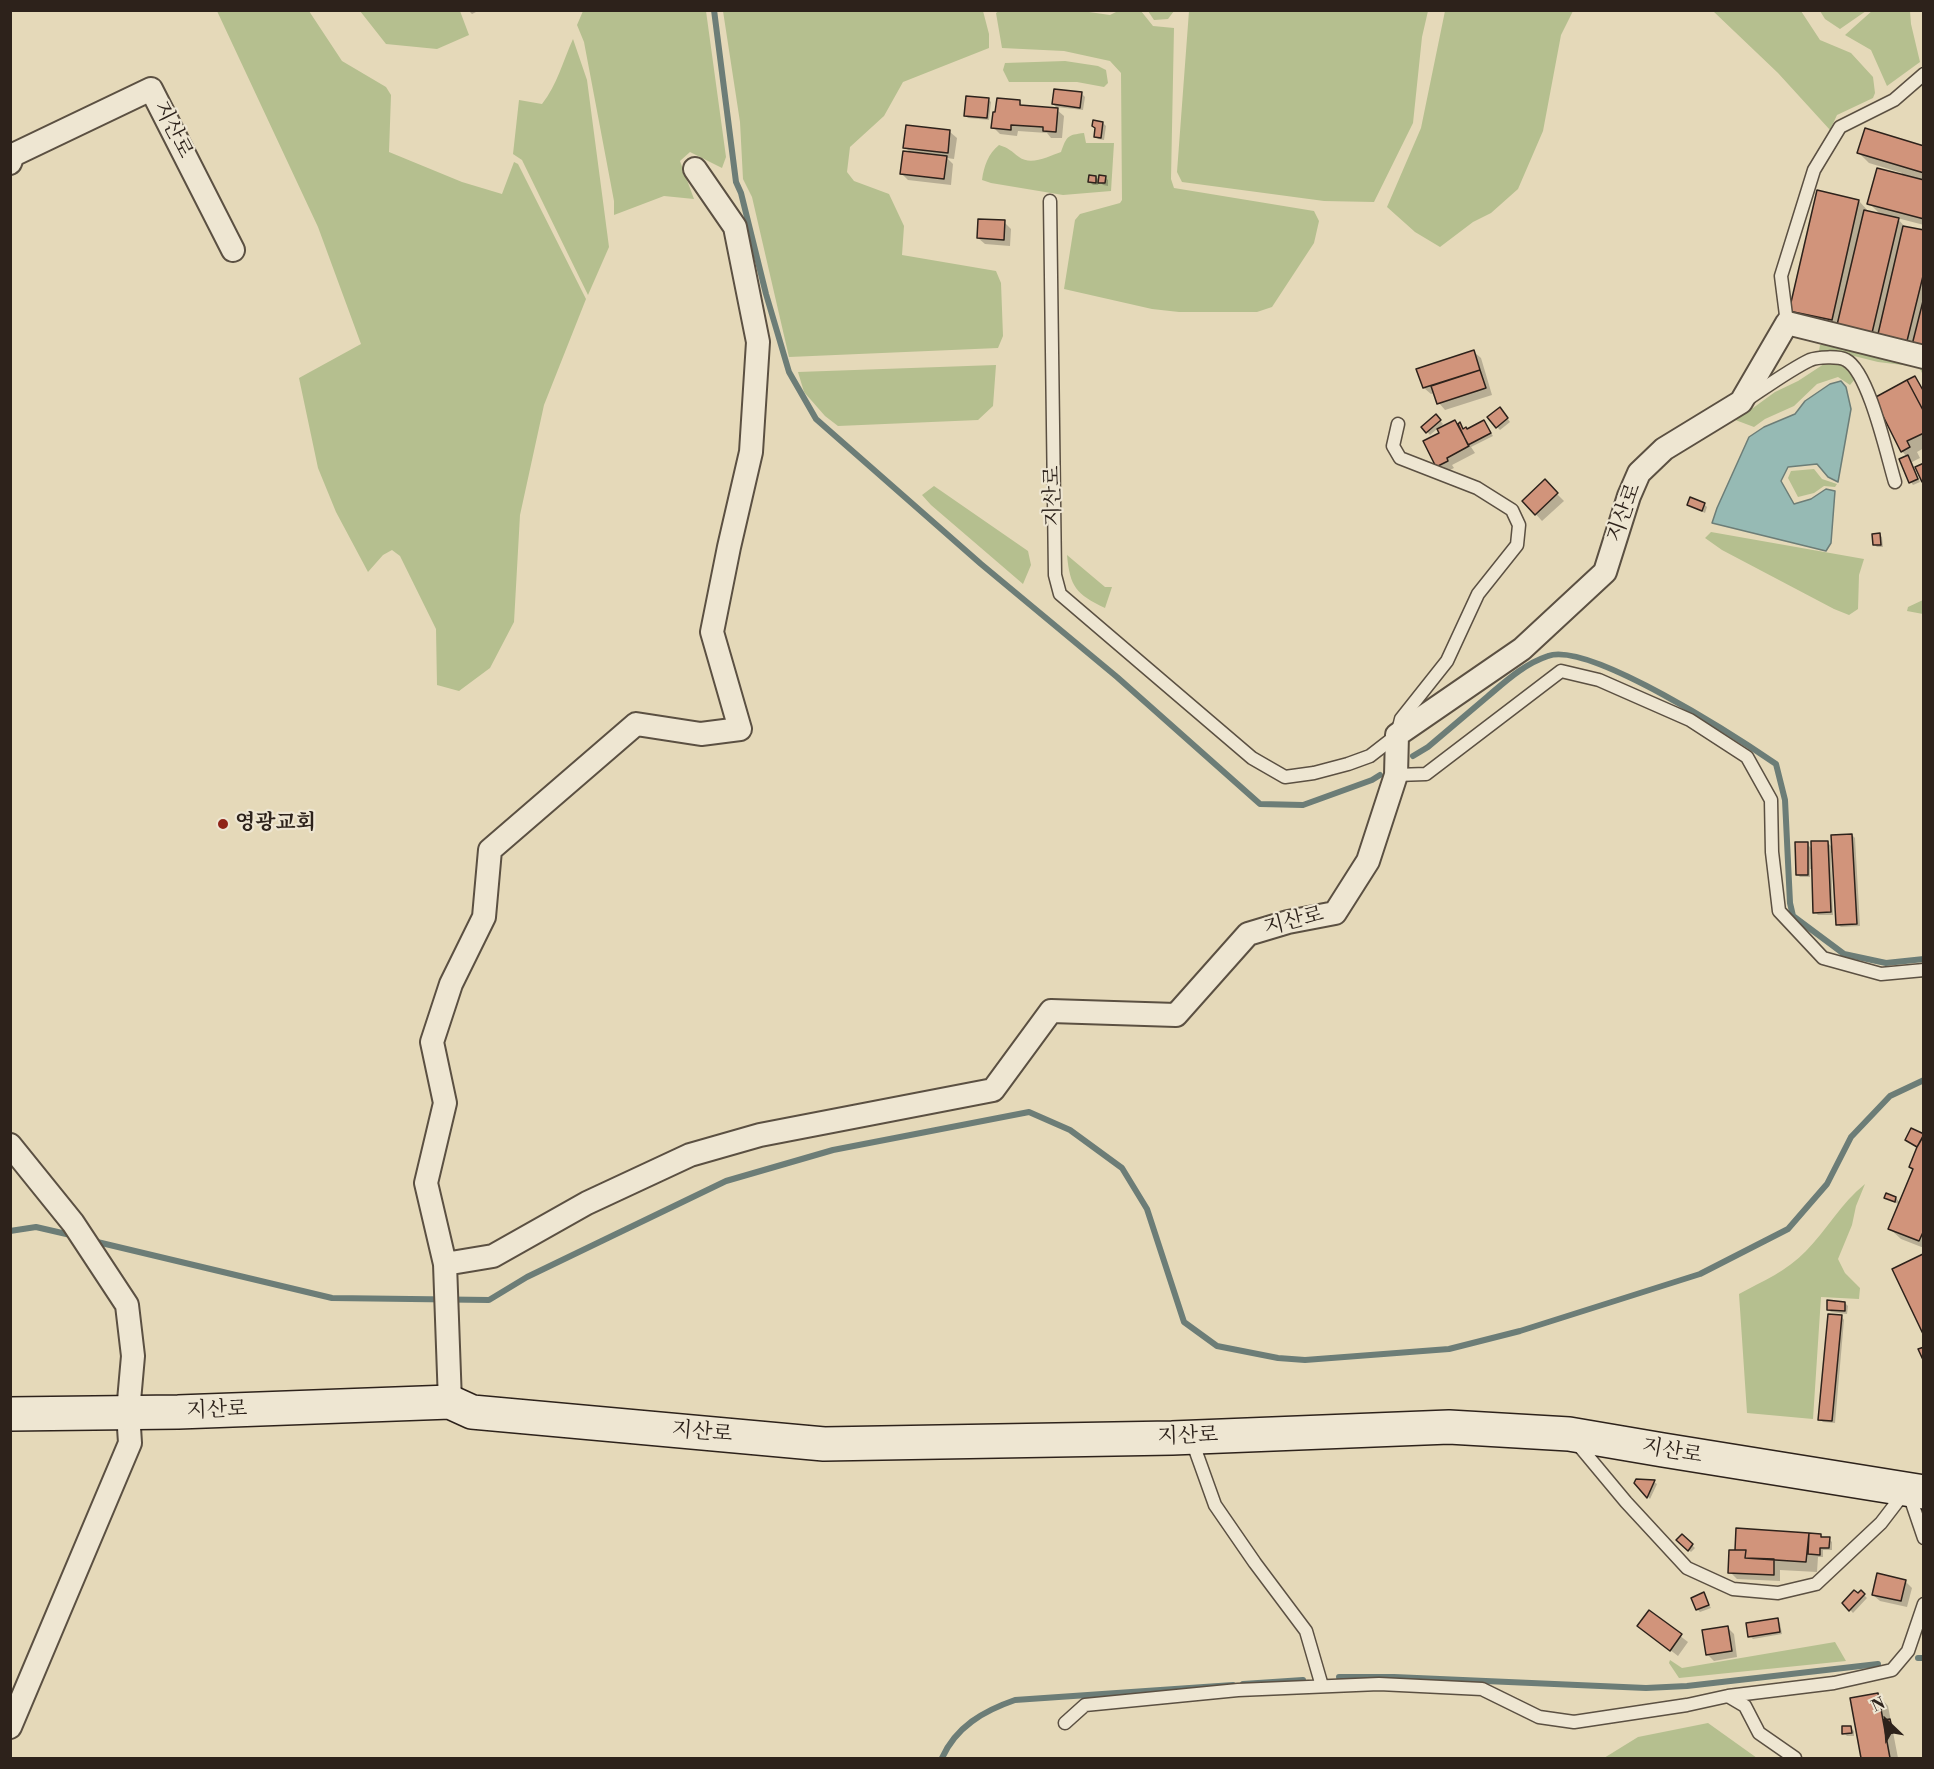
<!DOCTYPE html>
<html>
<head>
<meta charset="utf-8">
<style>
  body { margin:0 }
  #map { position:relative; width:1934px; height:1769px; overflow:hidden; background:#e5d9b9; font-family:"Libre Bodoni",serif }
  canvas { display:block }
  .frame { position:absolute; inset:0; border:12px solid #2d221b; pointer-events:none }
  .north { position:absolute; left:1856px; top:1691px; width:60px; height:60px; -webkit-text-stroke:4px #eee6d2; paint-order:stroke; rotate:335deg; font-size:16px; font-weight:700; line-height:24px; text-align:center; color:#2d221b }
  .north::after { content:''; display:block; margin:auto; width:21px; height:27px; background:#2d221b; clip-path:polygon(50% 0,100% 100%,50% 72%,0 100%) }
</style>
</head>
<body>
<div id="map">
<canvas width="1934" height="1769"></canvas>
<div class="frame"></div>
<div class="north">N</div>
</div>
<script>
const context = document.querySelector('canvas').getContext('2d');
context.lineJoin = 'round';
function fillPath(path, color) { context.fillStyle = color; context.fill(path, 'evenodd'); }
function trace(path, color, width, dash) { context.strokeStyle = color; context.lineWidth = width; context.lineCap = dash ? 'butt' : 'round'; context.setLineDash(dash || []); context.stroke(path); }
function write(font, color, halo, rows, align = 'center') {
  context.font = font + ' "Libre Bodoni","Noto Serif KR",serif'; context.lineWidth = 4.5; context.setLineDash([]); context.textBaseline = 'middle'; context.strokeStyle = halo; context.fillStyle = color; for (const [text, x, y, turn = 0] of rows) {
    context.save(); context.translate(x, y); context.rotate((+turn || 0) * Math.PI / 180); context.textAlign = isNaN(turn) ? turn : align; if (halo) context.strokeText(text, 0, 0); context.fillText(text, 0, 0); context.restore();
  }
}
const green = new Path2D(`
  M1873,10L1910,11L1911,24L1920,62L1887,86L1871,50L1845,35Z
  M217,11H309L342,61L386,87L391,95L389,152L462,182L502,194L514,162L518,164L586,299L544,405L520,515L514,622L490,668L459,691L437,685L436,629L400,556L392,550L383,555L368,572L336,512L318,468L299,378L361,344L318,227Z
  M360,11H460L469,35L437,49L386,44Z
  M583,11H706L726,157L722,168L690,152L680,161L694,199L664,196L614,215V201L584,42L577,25Z
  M723,11H983L989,34V48L903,82L884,116L850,147L847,172L854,181L889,194L904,226L902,255L996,271L1001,283L1003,336L998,348L789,357L752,197L743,179L740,122Z
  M999,11H1082L1110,15L1118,11H1141L1153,26L1174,28L1171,179L1174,188L1314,211L1319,221L1314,243L1272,307L1257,312H1179L1152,309L1064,289L1075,220L1080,214L1120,203L1122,200L1121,73L1110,61L1064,51L1002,48L996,13Z
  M1148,11H1174L1168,19L1154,20Z
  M1189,11H1428L1422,37L1413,123L1374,202L1324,201L1182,182L1177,172Z
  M1445,11H1573L1561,35L1543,131L1518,189L1491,213L1473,222L1440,247L1415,232L1387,207L1421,128Z
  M1713,11H1801L1820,40L1851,53L1873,77L1875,93L1873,98L1837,115L1830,130L1778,73Z
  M1820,11H1866L1840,29L1825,19Z
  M573,39L587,80L609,247L588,295L522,160L513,154L519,100L542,104C557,85 563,61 573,39Z
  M1065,61L1098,66L1106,70L1108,83L1104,87L1077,82H1009L1003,70L1005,63Z
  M1084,133L1086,143H1114L1111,191L1063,195L991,183L982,180C984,166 988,154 999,145C1009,148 1011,151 1019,157C1031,166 1049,156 1061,152C1067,136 1067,135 1084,133Z
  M1830,344L1923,363V375L1919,367L1878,362L1838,352L1819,351L1820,345Z
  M1834,362L1845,364L1855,379L1850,385L1838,377L1817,384L1794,406L1765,419L1754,427L1730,418L1753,408L1775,392L1798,381L1824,364Z
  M996,365L993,406L978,420L838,426L825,416L804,392L798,372Z
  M1814,469L1822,479L1837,484L1835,487L1824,486L1814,493L1798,497L1788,478L1791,471Z
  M934,486L1028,551L1031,565L1023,584L931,505L922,495Z
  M1711,532L1864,559L1859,575L1858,609L1849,615L1834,609L1722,550L1705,538Z
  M1067,555L1105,587H1112L1105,608C1076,594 1070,587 1067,555Z
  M1923,600V614L1907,611L1908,607Z
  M1865,1184L1856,1206L1852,1225L1838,1259L1845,1273L1860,1288L1859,1299L1821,1297L1813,1419L1747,1413L1739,1294C1763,1281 1787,1271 1806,1251C1827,1230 1841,1203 1865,1184Z
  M1835,1642L1846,1661L1679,1678L1669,1663L1670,1660L1682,1668Z
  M1708,1723L1757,1758H1604L1638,1737Z`);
const water = new Path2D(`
  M1841,381L1846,387L1851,409L1838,482L1828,477L1817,464L1788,467L1781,481L1794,504L1811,499L1826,489L1835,491L1831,543L1826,551L1712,523L1717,508L1749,437L1764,427L1795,414L1805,401L1830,384Z`);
const shadow = new Path2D(`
  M468,10H480L472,14Z
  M1082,94L1085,97L1083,110L1056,107L1053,104Z
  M988,99L991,102L989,120L968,118L965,115Z
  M1019,102L1025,107L1057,110L1064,116L1062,138H1051L1047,133L1018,131L1017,136L1000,134L993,127Z
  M1103,123L1106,126L1104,140L1098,139L1095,136Z
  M950,132L957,138L954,159L947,158L953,164L951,185L908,180L901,173L911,153L905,147Z
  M1924,148V225L1897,218L1906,228L1924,232V354L1801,321L1791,310L1859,201L1869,212L1882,216L1869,203L1901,176L1902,173L1869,163L1859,153Z
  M1096,177L1100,181L1105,177L1108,180V186L1103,185L1099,181L1098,185H1093L1090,182Z
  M1004,222L1011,229L1010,246L985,244L978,238Z
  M1474,352L1481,358L1492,395L1445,410L1439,403L1435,393L1431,394L1424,388Z
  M1915,378L1924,392V448L1917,452L1920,458L1912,462L1920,482L1913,485L1911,482L1907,457L1902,451L1876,399Z
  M1503,412L1510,422L1500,430L1497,427Z
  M1436,416L1443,424L1430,435L1423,427Z
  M1455,421L1463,430L1467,431L1484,422L1493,436L1471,447L1475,453L1452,465L1454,468L1444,473L1437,466L1441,434Z
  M1545,482L1564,501L1542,521L1524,501Z
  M1704,504L1707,507L1705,513L1688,505Z
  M1879,534L1882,537L1883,547H1877L1874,544Z
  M1852,835L1855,838L1860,926L1841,927L1838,925L1833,853H1831L1833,915H1818L1815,912L1813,869H1810V877H1800L1797,874L1807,844L1812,849L1827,842L1833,848Z
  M1912,1130L1924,1136V1248L1901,1239L1890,1229L1900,1205L1886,1198H1896L1900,1203L1914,1170L1911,1167L1918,1147L1907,1140Z
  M1845,1303L1848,1306L1847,1314L1831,1312L1828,1309Z
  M1842,1317L1844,1320L1835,1423L1823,1422L1820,1419Z
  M1654,1482L1657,1484L1650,1499L1636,1483Z
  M1809,1535H1820L1824,1539H1829L1832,1542V1550H1823V1557H1818L1817,1572L1780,1570V1581L1737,1579L1730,1572Z
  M1682,1536L1695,1548L1691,1552L1678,1540Z
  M1905,1581L1912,1588L1907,1607L1880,1601L1873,1595Z
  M1861,1592L1867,1598L1853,1613L1844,1603Z
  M1703,1594L1711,1608L1700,1612L1697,1609Z
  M1649,1612L1688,1642L1678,1656L1639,1626Z
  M1777,1620L1780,1623L1782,1634L1753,1639L1750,1636Z
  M1727,1627L1734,1634L1737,1657L1714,1661L1707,1654Z
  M1878,1695L1888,1706L1898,1758H1862L1852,1700Z
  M1851,1728L1854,1731V1736H1847L1844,1733Z`);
const stream = new Path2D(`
  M714,10L736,182L741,193L766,294L789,372L816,419L981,564L1117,677L1260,804L1303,805L1372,780L1380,775
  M1413,756L1428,747C1448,730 1468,713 1487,697C1506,681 1524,664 1548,656C1589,641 1738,738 1776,764L1785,800L1790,903L1793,916L1844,954L1886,963L1924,959
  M10,1231L36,1227L75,1236
  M93,1241L332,1298L489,1300L527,1277L726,1181L833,1150L1029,1112L1070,1130L1122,1168L1147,1209L1184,1322L1217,1346L1278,1358L1305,1360L1449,1349L1520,1331L1700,1274L1788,1229L1827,1184L1851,1137L1890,1096L1924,1080
  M1918,1658H1924
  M1339,1677H1394L1646,1688L1687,1686L1878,1664
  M1243,1684L1303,1680
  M942,1758C956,1727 983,1711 1015,1700L1233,1685`);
const building = new Path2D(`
  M1054,89L1082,92L1080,108L1052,104Z
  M966,96L989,98L987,118L964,116Z
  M997,98L1020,100V105L1058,108L1056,132L1043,131V127L1011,125V130L991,128L993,112H995Z
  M1093,120L1103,122L1101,138L1094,137L1095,128L1092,126Z
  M906,125L950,130L948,153L903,148Z
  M1865,128L1924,146V173L1857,153Z
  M903,151L947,156L944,179L900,174Z
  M1877,168L1924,180V219L1867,204Z
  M1089,175L1096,176V183L1088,182Z
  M1099,175L1106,176L1105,183H1098Z
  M1817,190L1859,200L1832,320L1789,311Z
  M1864,210L1899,218L1872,333L1837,325Z
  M978,219L1005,220L1004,240L977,238Z
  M1903,226L1924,230V272L1907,341L1878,334Z
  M1924,297V348L1912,345Z
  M1474,350L1480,370L1423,388L1416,369Z
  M1480,370L1486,388L1437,404L1431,386Z
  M1915,376L1924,392V412L1907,380Z
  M1907,380L1924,412V433L1907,441L1910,447L1901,452L1874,398Z
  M1500,407L1508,418L1496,428L1487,417Z
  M1436,414L1441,420L1426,433L1421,427Z
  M1455,420L1469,446L1447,458L1448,461L1436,467L1423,441L1439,433L1437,429Z
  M1484,420L1491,433L1468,445L1458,424L1460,422L1463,429L1466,427L1467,429Z
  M1908,455L1918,479L1909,483L1899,459Z
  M1924,463V481L1922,482L1915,467Z
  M1545,479L1558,493L1535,515L1522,501Z
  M1690,497L1705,503L1702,511L1687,505Z
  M1880,533L1881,545H1873L1872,534Z
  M1852,834L1857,924L1836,925L1831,835Z
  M1811,841H1828L1831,912L1813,913Z
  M1795,842H1808V875H1796Z
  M1911,1128L1924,1134L1917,1147L1905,1140Z
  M1924,1135V1230L1919,1241L1888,1229L1913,1169L1909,1167L1917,1147Z
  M1886,1193L1896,1197L1895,1202L1884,1198Z
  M1923,1254L1924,1255V1336L1892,1269Z
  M1827,1300L1845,1302V1311L1827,1310Z
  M1828,1314L1842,1315L1832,1421L1818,1420Z
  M1924,1347V1362L1918,1349Z
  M1636,1479L1655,1480L1647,1498L1634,1483Z
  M1736,1528L1809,1533L1806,1562L1745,1558L1746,1550H1735Z
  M1809,1533L1821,1534V1537H1830L1829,1548H1820V1555L1808,1554Z
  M1682,1534L1693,1544L1688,1551L1676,1540Z
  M1729,1550H1746L1745,1558L1774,1559V1575L1728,1573Z
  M1877,1573L1906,1580L1901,1601L1872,1595Z
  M1854,1590L1858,1593L1861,1590L1865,1594L1849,1611L1842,1603Z
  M1704,1592L1709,1605L1696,1610L1691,1598Z
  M1649,1610L1682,1634L1670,1651L1637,1626Z
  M1778,1618L1780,1632L1748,1637L1746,1623Z
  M1728,1626L1732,1651L1706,1655L1702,1630Z
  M1878,1693L1890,1758H1861L1850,1698Z
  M1890,1719L1893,1733L1886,1734L1883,1720Z
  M1842,1726H1851L1852,1733L1842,1734Z`);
const lane = new Path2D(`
  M1050,201L1055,575L1060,594L1252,758L1285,777L1314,773L1348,764L1370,756L1397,735L1401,719L1447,661L1478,594L1517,545L1519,525L1512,510L1477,488L1400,458L1393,446L1398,424
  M1787,323L1781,276L1814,170L1840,127L1894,100L1924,74
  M1748,399C1766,387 1791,369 1810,360C1817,357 1839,356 1846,360C1869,372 1887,456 1895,482
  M1396,775L1426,774L1561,671L1599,680L1690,720L1747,757L1771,800L1772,852L1779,911L1823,958L1881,974L1924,970
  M1191,1438L1215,1505L1255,1563L1306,1631L1322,1686
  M1576,1442L1626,1502L1687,1568L1733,1589L1778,1593L1816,1584L1881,1523L1904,1493
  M1909,1494L1924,1538
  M1728,1696L1834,1683L1892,1670L1908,1651L1924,1604
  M1065,1723L1085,1705L1238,1690L1379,1684L1482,1689L1539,1717L1574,1722L1687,1705L1728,1696L1745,1706L1759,1733L1795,1758`);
const street = new Path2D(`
  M10,163L13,155L151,89L233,250
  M10,1145L73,1223L127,1305L133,1356L128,1412L130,1443L10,1727
  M445,1264L426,1183L445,1103L432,1042L451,984L484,917L490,850L636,724L701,734L740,729L712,632L729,547L751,452L758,342L735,227L695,169
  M450,1402L445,1264L493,1256L587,1203L690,1155L760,1135L993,1090L1051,1011L1176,1015L1248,934L1288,922L1335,913L1368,861L1396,775L1397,735L1522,649L1605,572L1629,496L1639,473L1664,449L1741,402L1787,323L1924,357`);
const secondary = new Path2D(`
  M10,1414L178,1412L450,1402L472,1412L824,1444L1172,1438L1449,1427L1569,1434L1663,1450L1924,1492`);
const markers = [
  [223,824,6,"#8f2418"]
];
const streetNames = [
  ["지산로",172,130,63],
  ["지산로",1054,496,-91],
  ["지산로",1625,513,-70],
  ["지산로",1294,922,-14],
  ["지산로",217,1411,-2],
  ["지산로",702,1433,5],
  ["지산로",1188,1437,-2],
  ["지산로",1672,1452,10]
];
const poiNames = [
  ["영광교회",235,824]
];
fillPath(green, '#b5bf8f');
fillPath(water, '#96bab4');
trace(water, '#6c7d77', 1.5);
fillPath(shadow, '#0003');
trace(stream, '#6c7d77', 6);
fillPath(building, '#d1947b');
trace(building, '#2d221b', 1.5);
trace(lane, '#5b5042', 15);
trace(street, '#5b5042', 26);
trace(secondary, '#2d221b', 36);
trace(lane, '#eee6d2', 12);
trace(street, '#eee6d2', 22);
trace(secondary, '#eee6d2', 33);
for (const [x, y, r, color] of markers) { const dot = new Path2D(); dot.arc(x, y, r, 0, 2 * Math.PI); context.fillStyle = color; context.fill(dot); trace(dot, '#eee6d2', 2); }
write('21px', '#2d221b', '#eee6d2', streetNames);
write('bold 21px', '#2d221b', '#eee6d2', poiNames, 'left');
</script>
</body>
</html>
